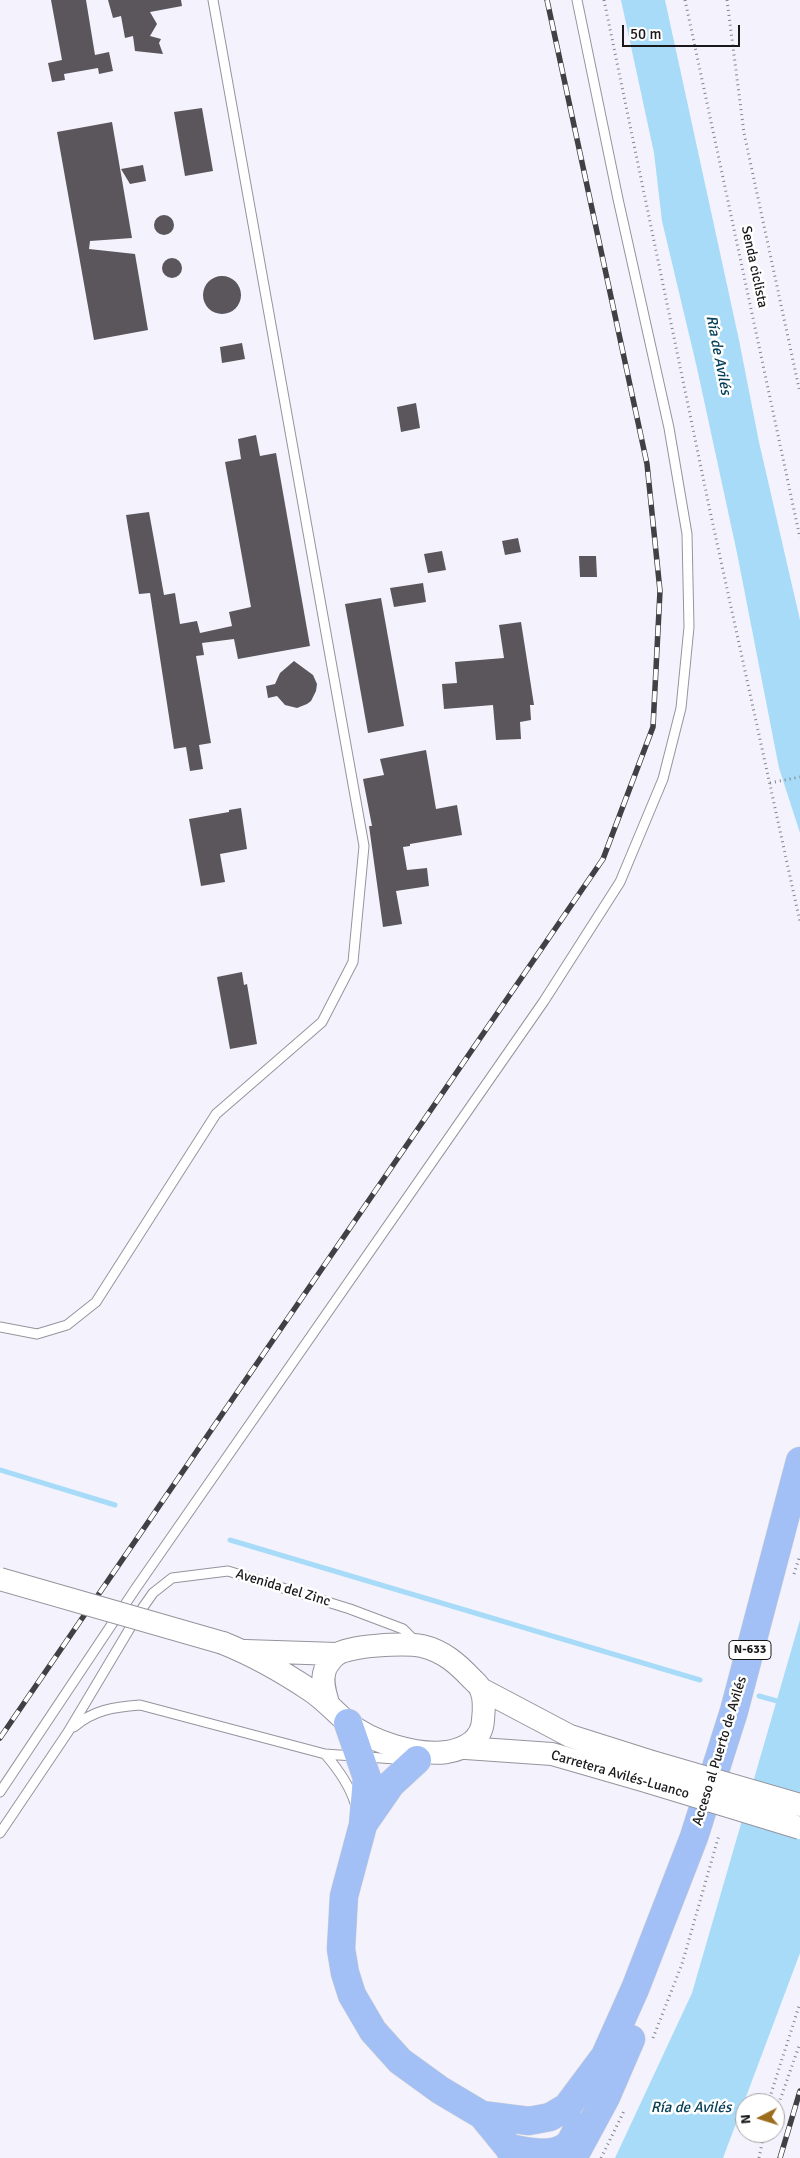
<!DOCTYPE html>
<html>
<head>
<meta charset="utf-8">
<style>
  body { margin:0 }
  #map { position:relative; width:800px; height:2158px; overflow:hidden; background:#f4f3fd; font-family:Signika,sans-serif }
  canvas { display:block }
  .north { position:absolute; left:735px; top:2093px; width:50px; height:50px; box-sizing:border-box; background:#fff; border:1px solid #a3a3a4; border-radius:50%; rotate:265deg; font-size:14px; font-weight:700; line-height:20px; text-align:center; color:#19191c }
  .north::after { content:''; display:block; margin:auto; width:18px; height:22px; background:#9b6d1d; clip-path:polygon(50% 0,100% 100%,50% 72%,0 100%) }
  .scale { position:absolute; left:622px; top:25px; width:118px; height:22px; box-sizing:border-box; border:2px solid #19191c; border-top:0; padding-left:6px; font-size:15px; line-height:18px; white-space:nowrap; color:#19191c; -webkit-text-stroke:4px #fff; paint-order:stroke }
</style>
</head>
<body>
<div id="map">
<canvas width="800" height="2158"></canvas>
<div class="north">N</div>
<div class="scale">50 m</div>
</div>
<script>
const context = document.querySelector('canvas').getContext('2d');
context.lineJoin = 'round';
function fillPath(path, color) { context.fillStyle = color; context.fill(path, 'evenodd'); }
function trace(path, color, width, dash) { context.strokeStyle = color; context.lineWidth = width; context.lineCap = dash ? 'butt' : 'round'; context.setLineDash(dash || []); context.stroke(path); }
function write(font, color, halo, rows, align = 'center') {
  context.font = font + ' Signika,sans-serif'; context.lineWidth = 5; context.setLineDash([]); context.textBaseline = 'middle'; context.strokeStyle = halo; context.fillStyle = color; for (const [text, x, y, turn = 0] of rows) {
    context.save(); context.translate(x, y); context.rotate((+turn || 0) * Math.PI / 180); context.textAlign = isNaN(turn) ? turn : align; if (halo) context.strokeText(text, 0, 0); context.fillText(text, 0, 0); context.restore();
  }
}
const water = new Path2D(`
  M621,0H665L739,340L759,442L800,620V833L779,768L737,553L697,368L662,221L654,153Z
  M800,1620V1953L723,2158H615L692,1993Z`);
const stream = new Path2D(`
  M0,1470L115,1505
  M230,1540L700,1680
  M759,1696L777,1701`);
const building = new Path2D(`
  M51,0H86L95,55L109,52L113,71L99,74L98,68L64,74L65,80L52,82L48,63L62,60Z
  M108,0H181L182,6L150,12L157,24L150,36L161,39L159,43L163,54L135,51L133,36L125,38L121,16L113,18Z
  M202,108L213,171L185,176L174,112Z
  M112,122L132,238L90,241L89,249L135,254L148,330L94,340L57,132Z
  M143,165L146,181L130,184L121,169Z
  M154 225a10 10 0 1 1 20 0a10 10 0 1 1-20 0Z
  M162 268a10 10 0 1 1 20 0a10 10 0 1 1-20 0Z
  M203 295a19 19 0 1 1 38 0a19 19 0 1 1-38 0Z
  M242,343L245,359L222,363L220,347Z
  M416,403L420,428L401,432L397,407Z
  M256,435L260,456L276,453L310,646L238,659L234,639L202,643L204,655L196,656L211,743L199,745L203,769L190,771L186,747L174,749L150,593L139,594L126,515L149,512L164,595L175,593L180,624L197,621L200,633L232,626L229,612L251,607L225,462L241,459L238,439Z
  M518,538L521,552L505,555L502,541Z
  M442,551L446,570L428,573L424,554Z
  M579,556H596L597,577H580Z
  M423,583L426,602L394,607L390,588Z
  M381,598L404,726L368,733L345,604Z
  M521,622L534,705H530L531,720L520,722L521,739L496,740L493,705L444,709L442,684L457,683L455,662L504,658L499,625Z
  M294,661L313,675L317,684L316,691L311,701L307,704L297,708L285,705L277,696L268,698L266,686L275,684L280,673Z
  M426,750L436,809L457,805L462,835L410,844V846L403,847L407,870L427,868L429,886L396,891L402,924L383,927L369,826H372L363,779L384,775L380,759Z
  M241,808L247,849L220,854L225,882L201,886L189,819L229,812V810Z
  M242,972L244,985L247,984L257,1044L230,1049L217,977Z`);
const path = new Path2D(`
  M604,0L710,511L800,922
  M685,0L800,538
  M727,0L744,133L800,393
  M770,783L800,777
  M794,1574L800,1555
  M653,2038L682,1964L719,1835
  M768,2100L779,2103L800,2043
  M768,2103L800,2003
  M601,2158L625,2109
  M759,2158L764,2133`);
const service = new Path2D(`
  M0,1327L37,1334L67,1325L96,1302L216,1114L322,1022L353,962L364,846L213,0
  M74,1727C93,1710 114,1707 140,1705L325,1754L409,1760
  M325,1754C338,1769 349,1784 355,1803
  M0,1792L136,1588L544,1001L620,882L663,779L681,708L689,627L687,534L669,428L618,199L577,0
  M0,1833L68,1732L139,1613L153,1593L172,1578L228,1571L350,1609L403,1629L415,1641`);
const secondary = new Path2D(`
  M223,1643C253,1655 283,1672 310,1690C324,1699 334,1711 347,1722C370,1742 417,1756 447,1752C464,1749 482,1741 483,1720C484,1711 485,1699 481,1690C480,1686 475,1682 472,1679C457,1663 443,1651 422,1646C406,1643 348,1645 336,1655C332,1658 326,1666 325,1670C321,1681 325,1693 328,1703
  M245,1651L337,1654
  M481,1689L570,1736L649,1761
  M466,1748L552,1754L649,1782`);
const trunk = new Path2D(`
  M348,1723L367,1778L363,1825L344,1896L341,1949L345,1973L352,1995L373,2031L400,2061L440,2090L482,2115L509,2148L514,2158
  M364,1823L391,1784L417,1760
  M482,2115L529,2121L550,2117L567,2107L605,2056L635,1989L694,1837L734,1711L800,1461
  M509,2148C527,2152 555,2158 569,2144C573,2139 575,2132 579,2127
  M573,2158L606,2097L631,2039`);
const rail = new Path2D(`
  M0,1738L603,859L653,727L660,591L647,464L547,0
  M780,2158L800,2091`);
const secondaryBridge = new Path2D(`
  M0,1579L223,1643
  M649,1761L800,1805
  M649,1782L800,1828`);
const shields = [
  [750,1650,42]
];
const shieldNames = [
  ["N-633",750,1650]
];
const streetNames = [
  ["Senda ciclista",754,267,78],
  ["Avenida del Zinc",283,1588,17],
  ["Acceso al Puerto de Avilés",720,1751,-73],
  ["Carretera Avilés-Luanco",620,1775,16]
];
const waterNames = [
  ["Ría de Avilés",718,355,79],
  ["Ría de Avilés",691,2108]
];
fillPath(water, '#a7dbf8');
trace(stream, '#a7dbf8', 5);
fillPath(building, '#5b555c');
trace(service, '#95949d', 11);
trace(secondary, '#95949d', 24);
trace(trunk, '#d1d1d2', 29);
trace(path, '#85848b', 3, [1, 4]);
trace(service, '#fff', 9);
trace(secondary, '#fff', 22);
trace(trunk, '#a2bff6', 28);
trace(rail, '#414145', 5.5);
trace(rail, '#fff', 4, [11]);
trace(secondaryBridge, '#95949d', 24, []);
trace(secondaryBridge, '#fff', 22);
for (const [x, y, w] of shields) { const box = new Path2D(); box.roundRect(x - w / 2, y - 9.5, w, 19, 4); context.fillStyle = '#fff'; context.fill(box); trace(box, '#19191c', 1); }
write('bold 12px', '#19191c', null, shieldNames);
write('14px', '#19191c', '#fff', streetNames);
write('italic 15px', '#084059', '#fff', waterNames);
</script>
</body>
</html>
